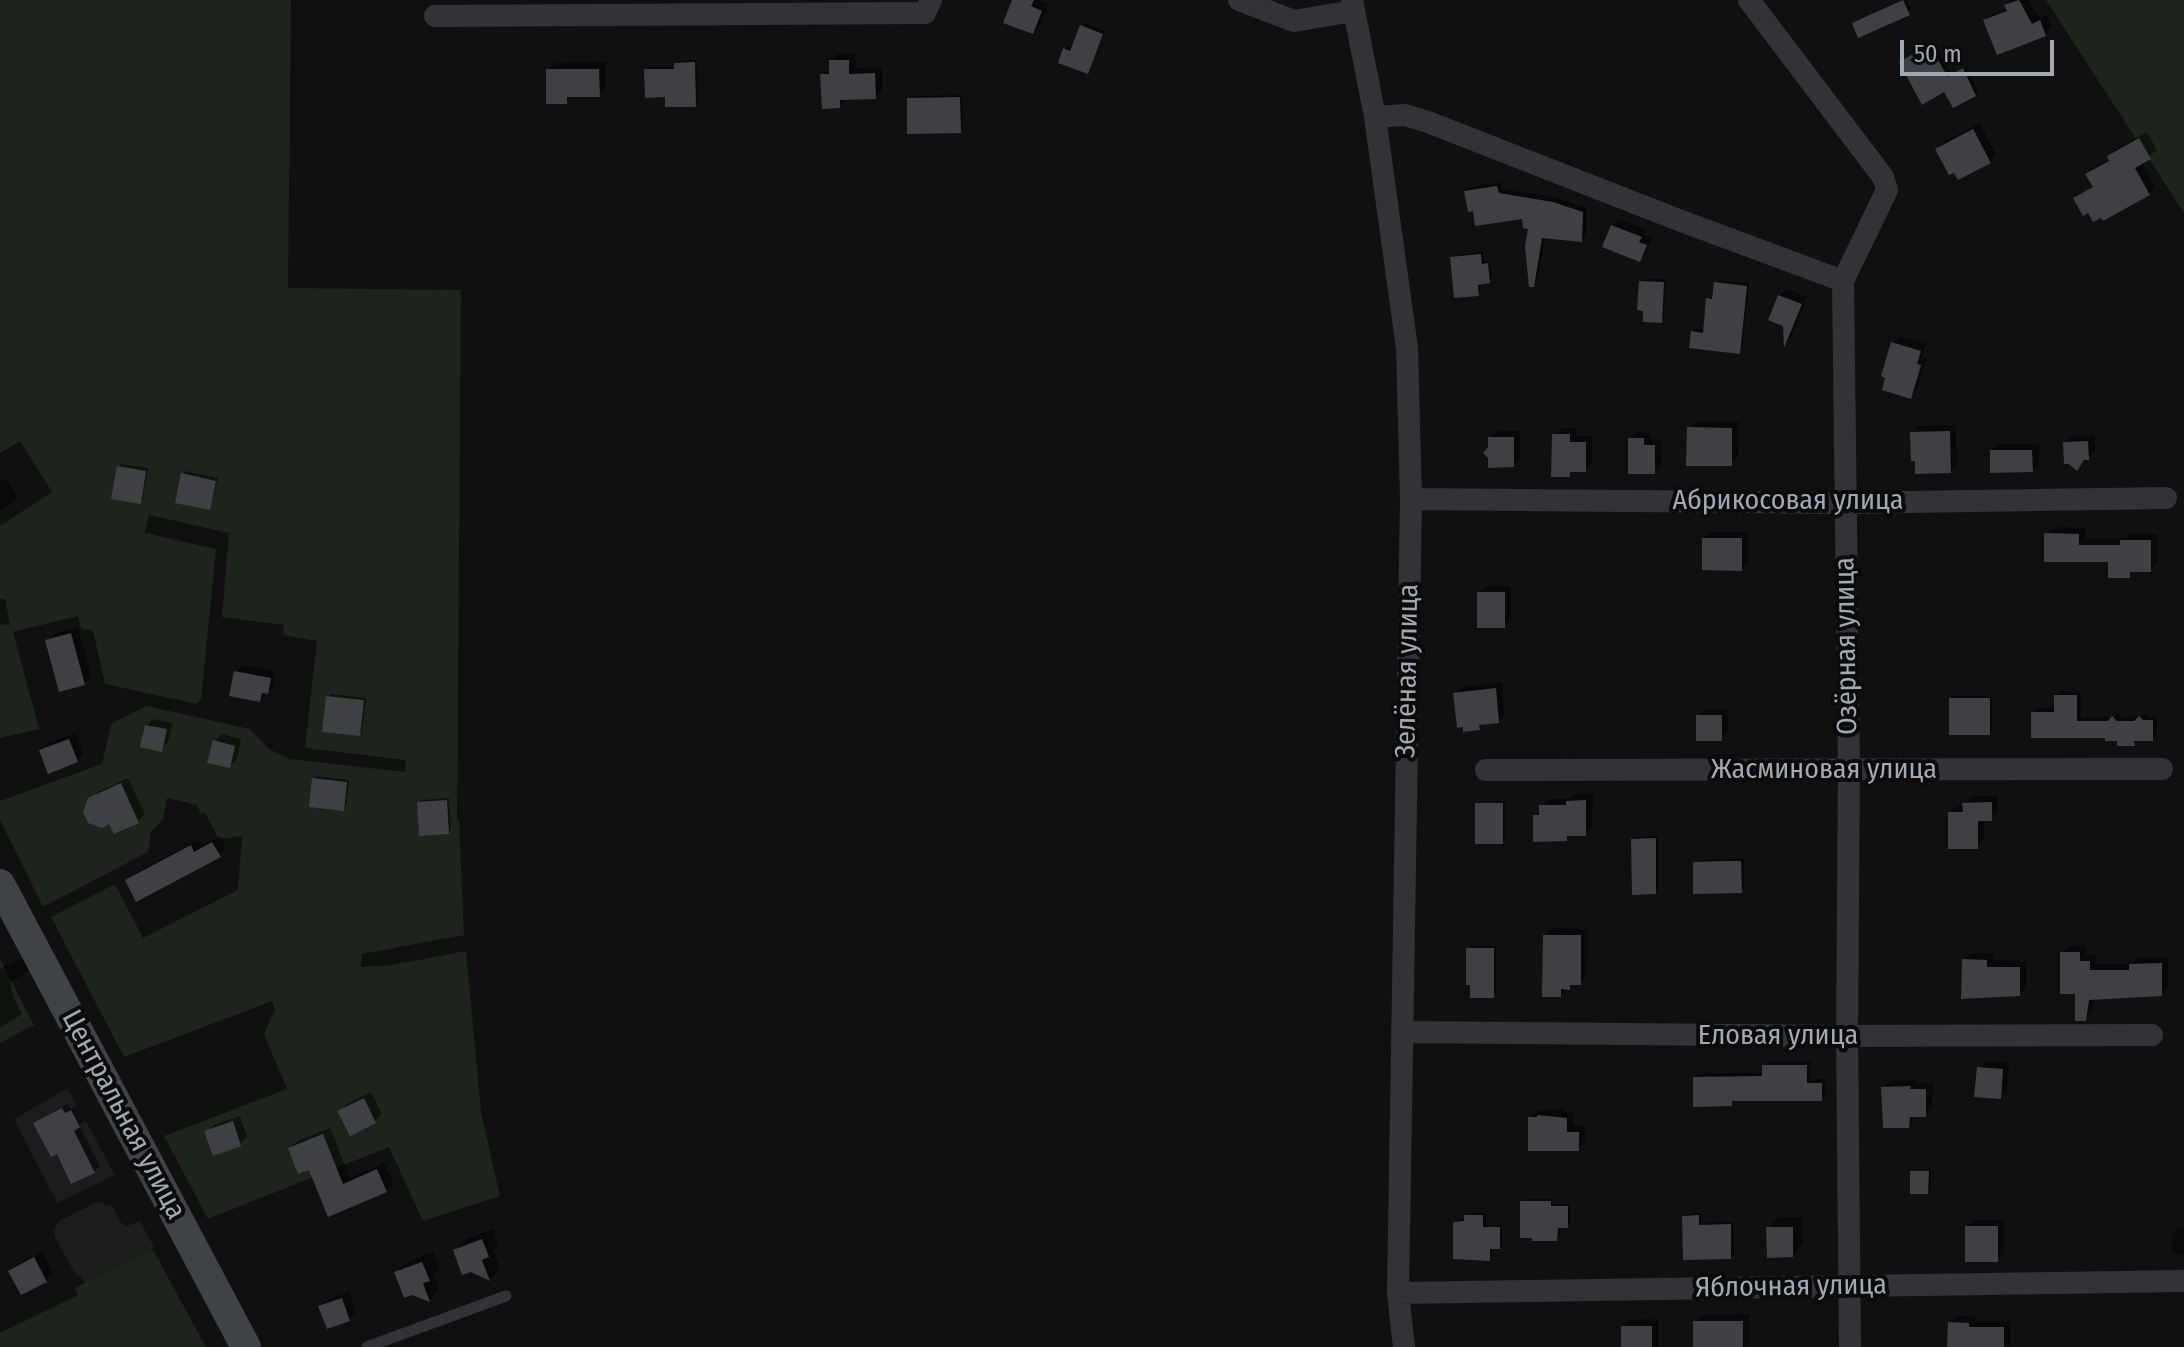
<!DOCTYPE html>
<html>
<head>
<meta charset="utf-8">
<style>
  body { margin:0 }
  #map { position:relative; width:2184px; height:1347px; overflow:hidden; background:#101011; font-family:"Fira Sans Condensed",sans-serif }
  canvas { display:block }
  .scale { position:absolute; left:1900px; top:40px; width:154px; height:36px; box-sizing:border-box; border:4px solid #a1a9b2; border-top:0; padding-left:10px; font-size:24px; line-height:28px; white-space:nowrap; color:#a1a9b2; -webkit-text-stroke:6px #0b0b0c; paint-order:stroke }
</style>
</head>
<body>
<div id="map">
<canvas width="2184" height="1347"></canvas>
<div class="scale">50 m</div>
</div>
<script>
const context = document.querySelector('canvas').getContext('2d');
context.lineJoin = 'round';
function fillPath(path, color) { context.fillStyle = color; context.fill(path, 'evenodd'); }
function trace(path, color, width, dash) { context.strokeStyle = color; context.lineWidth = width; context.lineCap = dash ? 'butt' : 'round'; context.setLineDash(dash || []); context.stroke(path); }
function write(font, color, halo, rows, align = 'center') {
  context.font = font + ' "Fira Sans Condensed",sans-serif'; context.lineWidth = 8; context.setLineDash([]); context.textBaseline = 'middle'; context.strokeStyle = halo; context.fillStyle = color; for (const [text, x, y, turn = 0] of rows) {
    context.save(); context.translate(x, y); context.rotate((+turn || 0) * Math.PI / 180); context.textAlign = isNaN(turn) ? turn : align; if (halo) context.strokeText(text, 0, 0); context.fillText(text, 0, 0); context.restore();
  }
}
const built = new Path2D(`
  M68,1088L115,1175L57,1203L14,1119Z
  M97,1202L112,1206L122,1224L127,1226L140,1221L154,1247L85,1283L82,1277L76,1275L55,1238L54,1231L59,1221Z`);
const green = new Path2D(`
  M0,0H291L288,288L461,290L457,820H459L464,935L362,954L361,967L392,965L466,951L481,1112L500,1196L423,1221L389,1147L208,1219L164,1136L287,1089L264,1034L275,1009L272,1001L124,1057L51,917L115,884L143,938L238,890L242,836L219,839L205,813L201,814L197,805L167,798L163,819L151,832L148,852L43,907L0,820V801L102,764L111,724L147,706L250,729L269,749L289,759L405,772L406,760L305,748L317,641L283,635L284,625L222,617L229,533L149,515L145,533L216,549L201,699L197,704L105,684L93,630L81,629L78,616L13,632L39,729L0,738V624L10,625L5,599H0V526L52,492L20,441L0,453Z
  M2046,0H2184V213Z
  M0,959L34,1025L0,1043Z
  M152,1248L206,1347H0V1333L78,1295L75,1288Z`);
const shadow = new Path2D(`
  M1014,0H1039L1048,4L1040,25L1033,32Z
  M1904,0H1907L1911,10L1908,13L1854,24Z
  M2011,0H2029L2039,18L2047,15L2052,27L2045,34L1985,21L1992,14L2007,8L2006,5Z
  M1085,23L1105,31L1087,72L1065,49L1068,46L1073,48Z
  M1933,44L1952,75L1966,67L1978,92L1975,94L1954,105L1945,89L1904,59Z
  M838,54H855L856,68L882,67V90L875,97L846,99L839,106L822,75L831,68V61Z
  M697,60L698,102L695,105L667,95L646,70L649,67H676L679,61Z
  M606,62V88L599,95H574L566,102L548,70L555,63Z
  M962,95L963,128L960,131L909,98L911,96Z
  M1980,123L1996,155L1989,162L1937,149L1944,142Z
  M2147,132L2157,150L2142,162L2155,187L2149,194L2075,198L2094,185L2087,174L2094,167L2110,159L2109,156L2116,149Z
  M1501,182L1502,189L1558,198L1586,208V236L1582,240L1545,236L1538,280L1533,285L1530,227L1524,217L1474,209L1466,191L1471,187Z
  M1619,219L1647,230L1645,235L1652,238L1646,252L1639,259L1612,226Z
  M1483,252L1484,262H1490L1492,278L1480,282L1481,291L1478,294L1452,258L1455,255Z
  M1644,279H1666L1664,318L1661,321L1641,281Z
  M1719,280L1749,283L1742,349L1740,351L1693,332L1695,329L1705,330L1708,299L1715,296L1716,283Z
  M1787,289L1807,297L1790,339L1785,343L1780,296Z
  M1900,336L1926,344L1922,357L1927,358L1917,390L1910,397L1893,343Z
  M1696,421L1739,422L1738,457L1731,464L1689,428Z
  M1956,425L1957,464L1950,471L1912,433L1919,426Z
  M1561,428H1576V436H1592V463L1585,470H1573L1569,475L1554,435Z
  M1497,431H1520V458L1513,465L1490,448V438Z
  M1637,432H1650V439H1661L1662,465L1655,472L1630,439Z
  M2095,435V451L2077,468L2065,443L2072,436Z
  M1999,444H2039V463L2032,470L1992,451Z
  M121,464L148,468L143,499L140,502L119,467Z
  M186,471L218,478L209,508L183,474Z
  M7,480L18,498L0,511V481Z
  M2053,527L2086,528V539H2125L2129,534H2157V563L2150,570H2134L2129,576L2110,560L2046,534Z
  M1711,532H1748V562L1742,569L1704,539Z
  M1486,586H1511V619L1504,626L1479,593Z
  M78,627L91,676L84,683L47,641L54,634Z
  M243,665L276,671L274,685L259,700L236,672Z
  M1502,682L1505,714L1498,721L1484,723L1479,728L1455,694L1462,687Z
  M2061,691L2081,692V717H2114L2118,713L2121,717H2140L2144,713L2148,717H2157V734L2152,739H2138L2134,744L2033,713L2037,708H2056V696Z
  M331,694L366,698L362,731L360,734L328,697Z
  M1954,696H1992V730L1989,733L1951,698Z
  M1705,709H1728V732L1721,739L1698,716Z
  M153,719L173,723L168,742L161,749L146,726Z
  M76,733L83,754L76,761L41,750L48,743Z
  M222,734L241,739L237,759L230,766L215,741Z
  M316,776L349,780L346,806L343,809L314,779Z
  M128,778L145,814L138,821L90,799L98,792Z
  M1575,794H1593L1592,827L1585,834H1571L1566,839L1535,816L1548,799H1571Z
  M1971,796H1998V812L1991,819H1984V840L1977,847L1950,813L1957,806H1964Z
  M449,798L451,829L448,832L419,803L422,800Z
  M1480,801H1505V839L1502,842L1477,804Z
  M220,836L226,848L219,855L127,880L134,874L198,840L202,846Z
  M1658,836V890L1655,893L1633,839L1636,837Z
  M1744,859V888L1741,891L1695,862L1698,860Z
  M1552,928L1588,929L1587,976L1580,983H1574L1560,995L1545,935Z
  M2086,945V955H2096V964H2131L2138,957H2168V987L2161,994L2095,997L2092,1012L2085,1019L2062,953L2069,946Z
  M1471,946H1496V993L1493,996L1468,949Z
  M1971,953H1994L1993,960L2026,961V987L2019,994L1964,960Z
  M28,955L34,967L10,983L14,999L22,1014L0,1028V969Z
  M1811,1061V1079H1825L1826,1094L1821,1099H1736L1731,1104L1695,1077L1700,1073H1764V1066L1768,1062Z
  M1986,1061L2009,1063L2007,1090L2000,1097L1979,1068Z
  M1917,1080L1916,1083H1933L1932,1108L1926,1115H1916L1908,1126L1883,1088L1890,1081Z
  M371,1092L382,1114L375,1121L351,1133L340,1111L347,1104Z
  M68,1104L71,1109L77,1105L85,1120L79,1126L99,1166L94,1172L58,1151L36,1124Z
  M1564,1109V1112H1573V1126H1585V1142L1578,1149L1530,1118L1537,1111Z
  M240,1116L247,1137L240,1144L207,1132L214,1125Z
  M330,1128L350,1178L384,1163L393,1183L386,1190L330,1214L310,1167L290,1148L297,1141Z
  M1915,1169H1931V1189L1928,1192L1912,1172Z
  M1525,1199H1553V1204H1570V1223L1567,1226H1560V1236L1557,1239L1534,1236L1522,1202Z
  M1469,1213H1486V1225H1502V1244L1492,1247V1256L1489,1259L1455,1222L1458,1219H1466Z
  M1701,1213V1223L1733,1222L1734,1254L1731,1257L1685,1216L1687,1214Z
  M1779,1217H1803V1244L1792,1255L1768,1228Z
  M1974,1220H2004V1253L1997,1260L1967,1227Z
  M2179,1228H2184V1255L2172,1254V1235Z
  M493,1229L498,1245L493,1250L500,1269L489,1279L471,1269L455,1250L466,1239Z
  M42,1252L53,1273L46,1280L11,1271L18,1264Z
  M433,1252L440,1268L434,1274L439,1289L429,1300L396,1273L407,1262Z
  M349,1292L356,1312L349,1319L328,1327L321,1307L328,1300Z
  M1749,1314V1344L1746,1347H1695V1322L1702,1315Z
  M1957,1316H1975L1976,1321H2010V1345L1949,1347L1950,1323Z
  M1658,1319V1347H1623V1327L1630,1320Z`);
const building = new Path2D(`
  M1012,0H1034L1031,6L1042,11L1033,34L1003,23Z
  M1903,0L1910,15L1858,38L1852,23Z
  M2019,0L2032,24L2040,20L2046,36L1997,55L1983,20L2007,11L2004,5Z
  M1080,25L1103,34L1088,74L1058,63L1063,48L1070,51Z
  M1929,45L1948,77L1963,68L1976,96L1953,108L1944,92L1922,105L1899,62Z
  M829,60H849V74L875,73L876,99L840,100V108L822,109L820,74H829Z
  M695,62L696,107H665V97L645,98L644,69H674V63Z
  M546,69H599L600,97H567V104H546Z
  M960,97L961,133L907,134V98Z
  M1973,129L1991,163L1958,180L1954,173L1949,175L1935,149Z
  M2139,138L2151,159L2135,168L2150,195L2103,221L2101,218L2093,222L2088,213L2083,216L2073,198L2093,187L2085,174L2109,161L2107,156Z
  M1497,186L1499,193L1553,202L1583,212L1582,242L1542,238L1534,287H1529L1525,246L1528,229L1523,228L1522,219L1475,226L1473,211L1468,212L1464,191Z
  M1611,225L1642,237L1639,242L1647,245L1640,262L1602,247Z
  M1481,254L1482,264L1488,263L1490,283L1478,285L1479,296L1454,298L1450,257Z
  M1639,281L1664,282L1662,323L1643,322V311L1637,310Z
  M1714,282L1747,286L1740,354L1689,348L1691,331L1703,333L1706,298L1712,299Z
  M1778,295L1802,304L1784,348L1783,326L1768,320Z
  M1891,342L1921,351L1917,364L1921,365L1911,399L1882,390L1885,378L1881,376Z
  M1687,427L1732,428V466H1686Z
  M1950,431L1951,473L1915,474V461H1911L1910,432Z
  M1552,434H1570V442H1586V472H1570V477H1551Z
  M1488,437H1514V467L1488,468V458L1483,453L1488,447Z
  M1628,438H1644V445H1655V474H1628Z
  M2088,441L2089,460H2084L2077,471L2069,464H2064L2063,442Z
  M1990,450H2032L2033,472L1990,473Z
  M117,466L146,471L141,504L111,499Z
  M181,473L216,481L210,510L175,503Z
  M2044,533L2079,534V545H2120V540H2151V572H2130V578H2108V562H2044Z
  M1702,538H1742V571L1702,570Z
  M1477,592H1505V628H1477Z
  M71,633L85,685L59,692L45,640Z
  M234,671L271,678L268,694L262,693L260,702L229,696Z
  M1496,688L1499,723L1479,725L1480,730L1463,732V727L1457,728L1453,693Z
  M2054,695H2077V721H2108L2112,716L2117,721H2134L2139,716L2143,720H2153V741H2134L2135,746H2117V741H2105V738H2031V712H2054Z
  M326,696L364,700L360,736L322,732Z
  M1949,698H1990V735H1949Z
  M1696,715H1722V741H1696Z
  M145,725L167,729L162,752L140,747Z
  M69,739L78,762L48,774L39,750Z
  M213,740L235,746L230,768L207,763Z
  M312,778L347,782L344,811L309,807Z
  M121,783L139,823L114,834L109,824L102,828L88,823L83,812L88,798Z
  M447,800L449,834L419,836L417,802Z
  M1586,800V836H1567V841L1533,842V815H1539V805H1566V801Z
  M1992,802V821H1978V849H1948V812H1963L1962,803Z
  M1475,803H1503V844H1475Z
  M1656,838V894L1632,895L1631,839Z
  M212,842L221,857L136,902L125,880L191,845L194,852Z
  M1724,861H1741L1742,893L1693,894V862Z
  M1543,935H1581V985H1570V990L1561,989V997H1542Z
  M1466,948H1494V998H1470V985H1466Z
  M2060,952H2080V961H2090V970H2129V964L2162,963V996L2089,1000L2086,1021H2075V994H2060Z
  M1962,959L1987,960V967H2020V996L1961,999Z
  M1762,1065H1807V1083H1822V1101H1732V1106L1693,1107V1077L1762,1076Z
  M1977,1067L2003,1069L2001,1099L1974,1097Z
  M1911,1086L1910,1089H1926V1117H1910L1909,1128H1883L1881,1087Z
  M364,1098L376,1123L350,1136L337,1111Z
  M62,1108L65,1113L71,1110L80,1127L74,1131L95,1173L71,1184L57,1154L51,1157L33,1123Z
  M1537,1115L1567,1118V1132H1579V1151H1528V1117H1537Z
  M233,1121L241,1146L213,1156L204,1131Z
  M323,1134L343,1184L377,1169L387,1192L328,1217L309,1170L298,1174L288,1148Z
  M1910,1171H1929L1928,1194H1910Z
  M1520,1201H1551V1206H1568V1228H1558L1557,1241H1532V1238H1520Z
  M1464,1215H1483V1227H1500V1249H1490V1261L1453,1259V1222L1464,1221Z
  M1699,1215V1225L1731,1224V1259L1683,1260L1682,1216Z
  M1965,1226H1998V1262H1965Z
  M1766,1227H1793V1257L1767,1258Z
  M482,1239L489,1257L482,1260L490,1281L471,1272L462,1275L453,1250Z
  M34,1257L47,1282L21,1295L8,1271Z
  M422,1262L430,1281L423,1283L430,1302L412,1295L404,1298L394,1272Z
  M342,1298L350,1321L327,1329L318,1306Z
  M1693,1321H1743V1347H1693Z
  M1948,1322L1969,1323V1327H2004V1347H1947Z
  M1621,1326H1652V1347H1621Z`);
const service = new Path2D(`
  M367,1347L506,1296`);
const minor = new Path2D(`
  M1239,0L1294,21L1353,11
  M1352,0L1375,117L1407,348L1411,499L1398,1293L1404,1347
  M1749,0L1883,177L1887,190L1843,281L1849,770L1847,1036L1850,1347
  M435,16L925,13L931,0
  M1375,117L1405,115L1428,122L1676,219L1843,281
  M1411,499L1844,503L2166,498
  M1486,770L2162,769
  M1404,1032L1847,1036L2152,1035
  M1398,1293L2184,1281`);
const secondary = new Path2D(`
  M0,884L246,1347`);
const streetNames = [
  ["Абрикосовая улица",1788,501],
  ["Озёрная улица",1847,646,-91],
  ["Зелёная улица",1408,671,-89],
  ["Жасминовая улица",1824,770],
  ["Еловая улица",1778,1036],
  ["Центральная улица",123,1115,62],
  ["Яблочная улица",1791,1287,-1]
];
fillPath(built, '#1c1c1e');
fillPath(green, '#1c241c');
fillPath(shadow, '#0007');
fillPath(building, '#3f4044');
trace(service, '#313336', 11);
trace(minor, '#313336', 22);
trace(secondary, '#3f4246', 30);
write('28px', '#a1a9b2', '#0b0b0c', streetNames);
</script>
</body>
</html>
